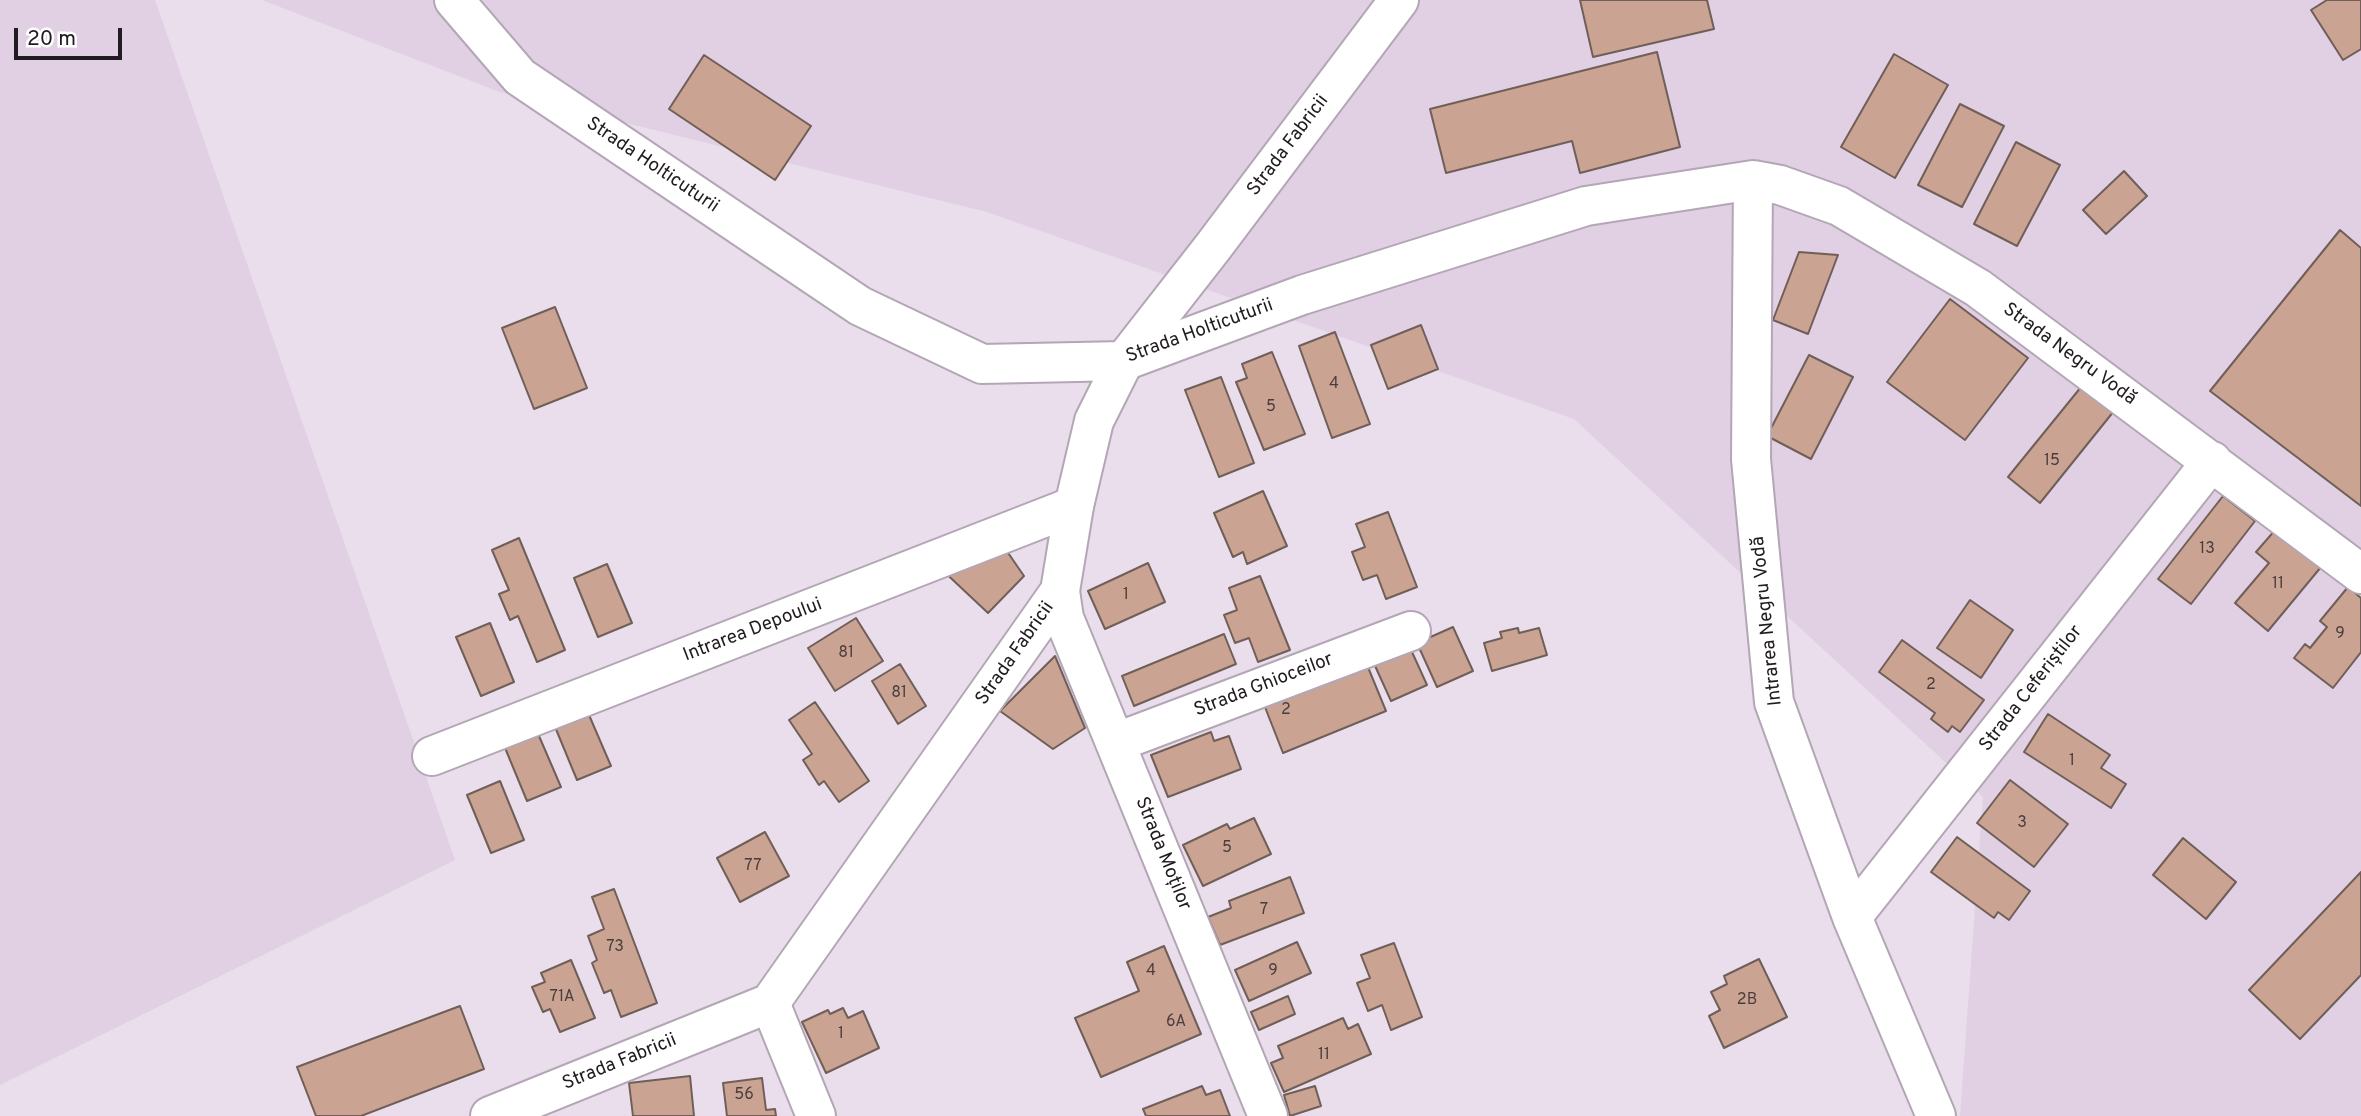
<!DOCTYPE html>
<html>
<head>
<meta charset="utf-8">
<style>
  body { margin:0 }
  #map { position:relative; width:2361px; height:1116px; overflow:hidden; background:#eaddec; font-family:Overpass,sans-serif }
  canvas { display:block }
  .scale { position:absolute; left:14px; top:28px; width:108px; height:32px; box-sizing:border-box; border:4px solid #201b20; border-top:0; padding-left:9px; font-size:21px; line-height:24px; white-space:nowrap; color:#201b20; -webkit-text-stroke:5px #fff; paint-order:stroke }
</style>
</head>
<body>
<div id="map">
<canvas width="2361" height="1116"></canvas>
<div class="scale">20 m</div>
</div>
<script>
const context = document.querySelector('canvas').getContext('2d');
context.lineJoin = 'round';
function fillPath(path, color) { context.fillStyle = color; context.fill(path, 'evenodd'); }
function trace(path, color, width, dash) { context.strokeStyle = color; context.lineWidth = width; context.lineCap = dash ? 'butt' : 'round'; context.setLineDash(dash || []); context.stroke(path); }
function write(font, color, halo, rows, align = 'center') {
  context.font = font + ' Overpass,sans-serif'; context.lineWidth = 5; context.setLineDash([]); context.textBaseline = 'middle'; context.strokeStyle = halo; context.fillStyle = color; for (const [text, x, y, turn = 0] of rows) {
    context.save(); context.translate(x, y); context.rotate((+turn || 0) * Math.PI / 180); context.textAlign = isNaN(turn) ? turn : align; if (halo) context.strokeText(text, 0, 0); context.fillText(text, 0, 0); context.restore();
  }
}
const built = new Path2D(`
  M0,0H155L455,860L0,1085Z
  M262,0H2361V1116H1960L1983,797L1574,419L987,212L500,92Z`);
const building = new Path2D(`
  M1580,0H1707L1714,29L1593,57Z
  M2327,0H2361V49L2343,60L2311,10Z
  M1657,52L1680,147L1580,173L1572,141L1446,173L1430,109Z
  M1894,54L1948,85L1895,178L1841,147Z
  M704,55L811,126L775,180L669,109Z
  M1960,104L2004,126L1962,207L1918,185Z
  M2016,142L2060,165L2017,246L1974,224Z
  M2124,171L2147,196L2106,234L2083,210Z
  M2340,230L2361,248V506L2210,391Z
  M1799,252L1838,255L1808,334L1773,320Z
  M1950,299L2028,358L1965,440L1887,382Z
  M555,307L587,388L534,409L502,328Z
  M1421,325L1438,369L1388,389L1371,345Z
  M1335,332L1370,424L1332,438L1299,346Z
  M1272,352L1305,434L1264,450L1236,382L1247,378L1242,364Z
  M1809,355L1853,377L1811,459L1767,436Z
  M2090,376L2122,401L2040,503L2008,477Z
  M1221,377L1254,463L1219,477L1185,390Z
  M1263,491L1287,546L1247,564L1243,552L1233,557L1214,513Z
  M2223,496L2255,521L2191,604L2158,579Z
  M1388,512L1417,587L1386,599L1377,575L1363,580L1352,552L1365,547L1356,524Z
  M2276,529L2321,567L2268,631L2235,603L2269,563L2256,552Z
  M519,538L565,650L537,662L518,616L510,620L499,594L509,590L492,550Z
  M1002,544L1024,576L988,613L938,566Z
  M1148,563L1165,602L1105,629L1088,591Z
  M607,564L632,623L598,637L574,578Z
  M1260,576L1290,650L1258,662L1249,638L1235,643L1224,615L1237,610L1229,588Z
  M2348,587L2361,598V652L2333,688L2294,658L2305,644L2310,648L2327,627L2320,621Z
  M1970,600L2013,630L1981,678L1937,648Z
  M856,618L883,661L835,691L808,648Z
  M490,623L514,682L481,696L456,637Z
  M1453,627L1473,671L1437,687L1417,643Z
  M1518,628L1519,633L1539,628L1547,655L1492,671L1484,643L1502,638L1500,632Z
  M1224,634L1236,664L1134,706L1122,676Z
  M1902,640L1984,700L1960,732L1952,726L1948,732L1931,719L1935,713L1879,672Z
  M1407,641L1427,685L1391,701L1371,657Z
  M1363,655L1386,711L1283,753L1261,697Z
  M1055,656L1085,728L1053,749L1000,711Z
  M900,664L926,706L898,724L872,681Z
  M815,702L869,781L839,802L824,781L819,785L803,760L812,754L789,720Z
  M586,708L611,766L577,780L553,722Z
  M2048,714L2110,755L2101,768L2126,784L2111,808L2024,752Z
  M536,729L561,787L527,801L503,743Z
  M1211,732L1214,741L1229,736L1241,769L1168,797L1151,755Z
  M2010,780L2068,824L2034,867L1977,823Z
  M500,781L524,840L491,853L467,795Z
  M1254,818L1271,854L1203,886L1183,845L1227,824L1230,829Z
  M765,832L789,876L740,902L717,858Z
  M1957,837L2030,891L2009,920L1998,912L1994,918L1931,872Z
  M2183,838L2236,882L2206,919L2153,875Z
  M2361,872V975L2300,1039L2249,990Z
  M1290,877L1304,913L1220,945L1208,917L1231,908L1229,901Z
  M614,889L657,1003L621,1017L611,990L604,993L592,963L597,960L588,936L604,929L592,897Z
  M1297,942L1311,973L1249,1001L1235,970Z
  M1394,943L1422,1017L1391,1030L1382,1005L1368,1011L1357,983L1370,978L1361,955Z
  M1164,946L1201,1034L1101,1077L1075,1018L1139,991L1127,962Z
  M1759,959L1787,1017L1724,1048L1709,1016L1720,1010L1711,992L1727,984L1724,976Z
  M571,960L595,1018L560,1032L550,1009L543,1012L532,987L545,982L541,973Z
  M1288,996L1295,1014L1259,1030L1251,1012Z
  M460,1006L484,1069L361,1116H316L297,1067Z
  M843,1008L848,1018L863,1011L879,1048L826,1073L802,1022L828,1010L830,1014Z
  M1343,1018L1348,1029L1358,1024L1371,1054L1284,1092L1271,1063L1283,1058L1278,1046Z
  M690,1076L694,1116H633L629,1083Z
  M762,1078L766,1110L775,1109L776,1116H727L723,1083Z
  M1202,1086L1206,1095L1220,1090L1230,1116H1146L1143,1109Z
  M1315,1086L1321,1106L1290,1116L1284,1095Z`);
const minor = new Path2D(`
  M454,0L520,77L860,306L982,364L1124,361L1302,295L1586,206L1753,180L1780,185L1839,206L1978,288L2361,574
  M1753,180L1751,459L1774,702L1852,917L1936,1116
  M1060,591L1064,618L1268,1116
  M1117,742L1411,631
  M432,756L1074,506
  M1852,917L2212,461
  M770,1003L816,1116`);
const tertiary = new Path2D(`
  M490,1116L770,1003L1060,591L1074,506L1094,421L1124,361L1213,247L1399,0`);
const numberNames = [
  ["4",1334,385],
  ["5",1271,408],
  ["15",2052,462],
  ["13",2207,550],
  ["11",2278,585],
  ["1",1126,596],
  ["9",2340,635],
  ["81",846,654],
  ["2",1931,686],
  ["81",899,694],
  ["2",1286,711],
  ["1",2072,762],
  ["3",2022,824],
  ["5",1227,849],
  ["77",753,867],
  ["7",1264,911],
  ["73",615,948],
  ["4",1151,972],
  ["9",1273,972],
  ["71A",562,998],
  ["2B",1747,1001],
  ["6A",1176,1023],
  ["1",841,1035],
  ["11",1324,1056],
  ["56",744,1096]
];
const streetNames = [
  ["Strada Fabricii",1289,146,-53],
  ["Strada Holticuturii",652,166,34],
  ["Strada Holticuturii",1200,332,-20],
  ["Strada Negru Vodă",2069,355,36],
  ["Intrarea Negru Vodă",1768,621,-96],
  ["Intrarea Depoului",753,631,-21],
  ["Strada Fabricii",1016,654,-55],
  ["Strada Ghioceilor",1264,686,-21],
  ["Strada Ceferiștilor",2032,689,-52],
  ["Strada Moților",1162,854,68],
  ["Strada Fabricii",620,1063,-22]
];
fillPath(built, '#e1cfe4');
fillPath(building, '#caa393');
trace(building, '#6f5f58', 2);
trace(minor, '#b3a6b5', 42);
trace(tertiary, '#b3a6b5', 42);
trace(minor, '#fff', 38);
trace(tertiary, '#fff', 38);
write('16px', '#4a3d3d', null, numberNames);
write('19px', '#201b20', '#fff', streetNames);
</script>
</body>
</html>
